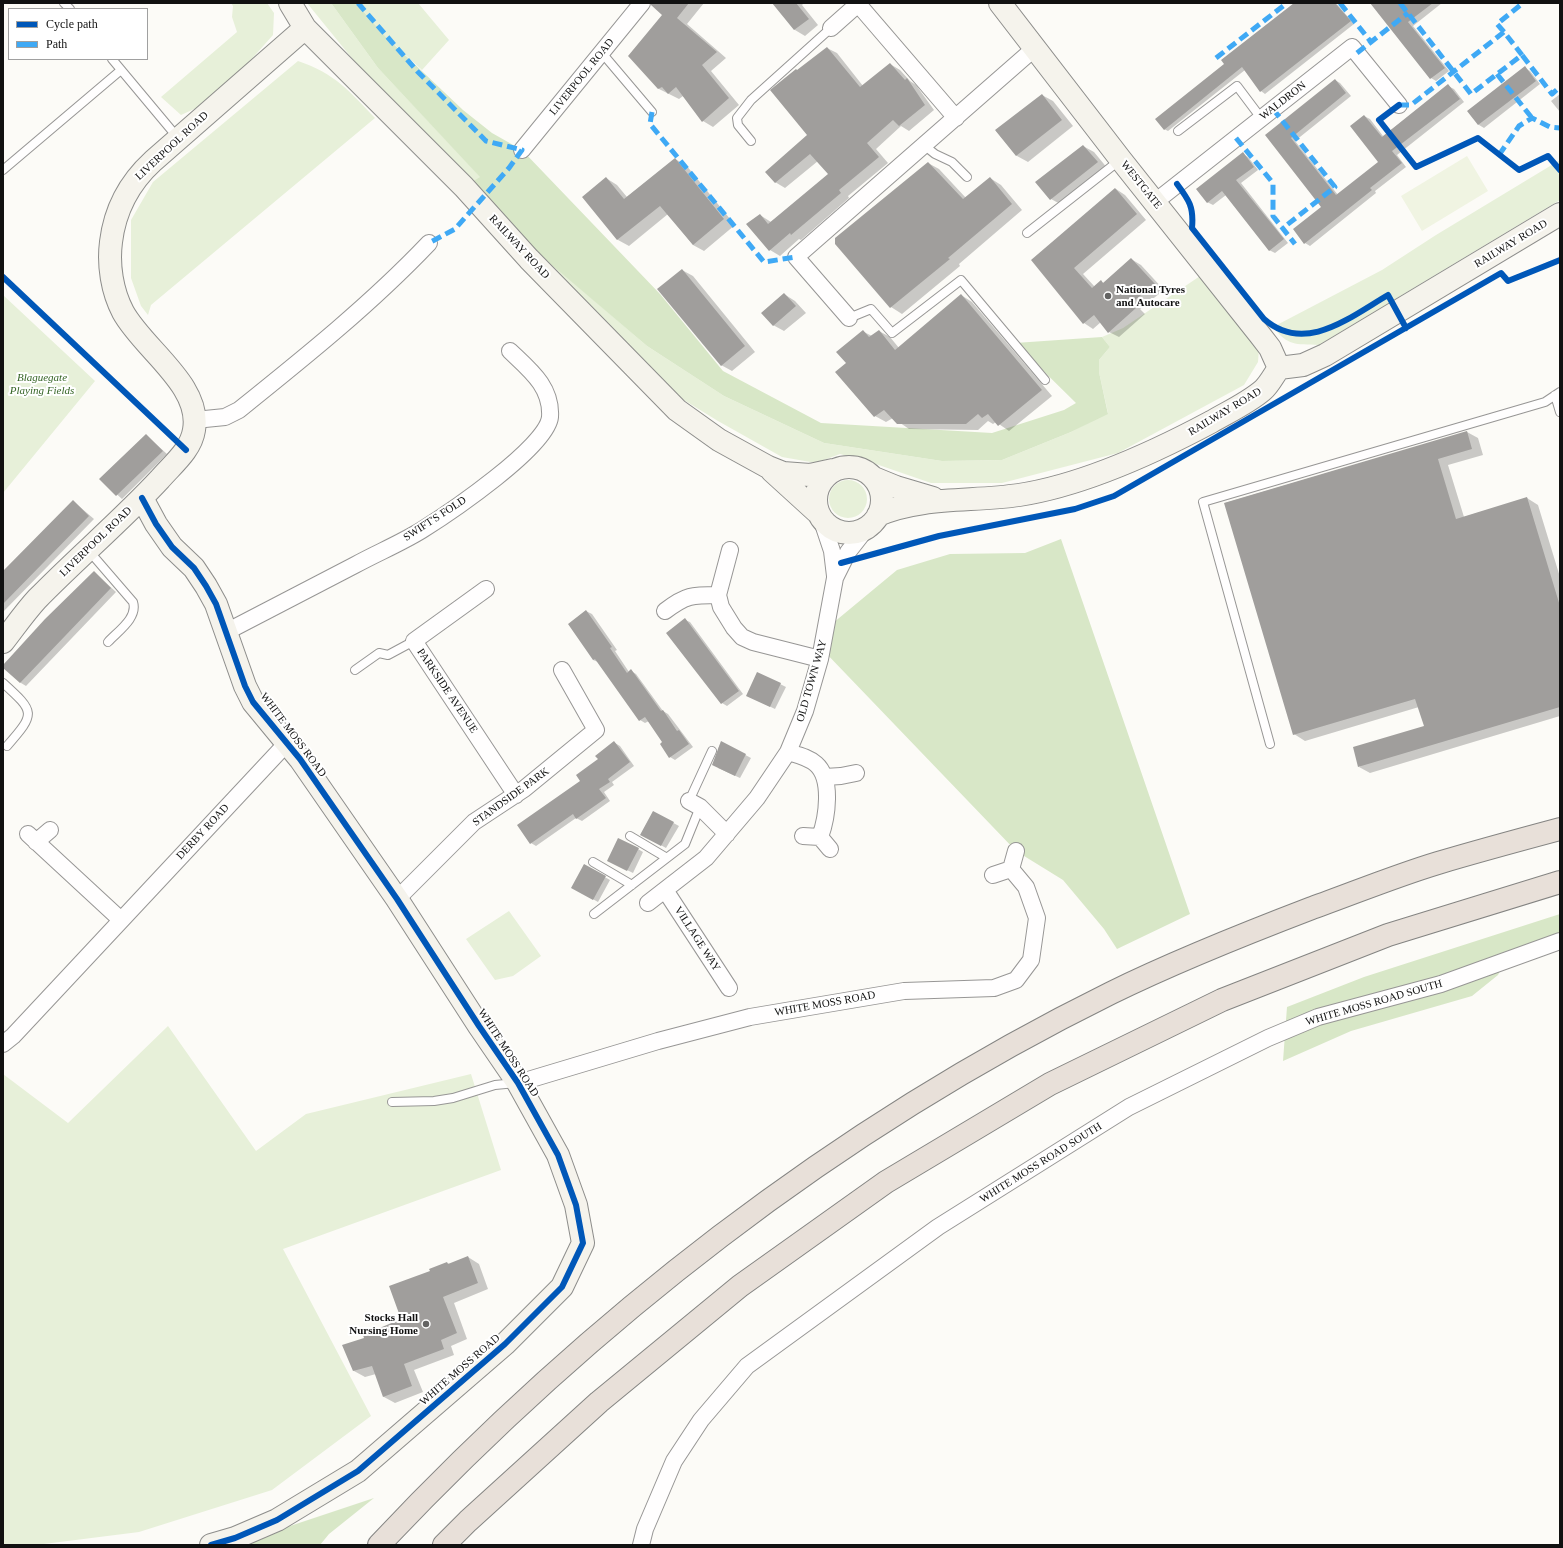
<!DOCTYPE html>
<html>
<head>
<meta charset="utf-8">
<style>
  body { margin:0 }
  #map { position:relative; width:1563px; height:1548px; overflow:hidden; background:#fcfbf7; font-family:"Times New Roman",serif }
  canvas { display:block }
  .frame { position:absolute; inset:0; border:4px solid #111; pointer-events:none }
  .legend { position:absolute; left:8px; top:8px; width:140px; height:52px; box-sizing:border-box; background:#fff; border:1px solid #a0a0a0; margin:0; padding:5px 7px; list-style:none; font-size:12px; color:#111 }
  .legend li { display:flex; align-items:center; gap:8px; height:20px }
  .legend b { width:20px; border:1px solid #a0a0a0 }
</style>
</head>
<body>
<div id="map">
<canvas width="1563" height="1548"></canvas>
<div class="frame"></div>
<ul class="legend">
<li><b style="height:5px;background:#0057b8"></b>Cycle path</li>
<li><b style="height:5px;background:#3fa9f5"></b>Path</li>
</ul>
</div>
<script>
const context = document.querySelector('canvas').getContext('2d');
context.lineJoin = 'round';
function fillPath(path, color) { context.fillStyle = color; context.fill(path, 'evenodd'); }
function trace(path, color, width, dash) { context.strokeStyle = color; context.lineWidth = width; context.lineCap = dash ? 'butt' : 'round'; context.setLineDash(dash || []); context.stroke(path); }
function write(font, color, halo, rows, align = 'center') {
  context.font = font + ' "Times New Roman",serif'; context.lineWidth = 4; context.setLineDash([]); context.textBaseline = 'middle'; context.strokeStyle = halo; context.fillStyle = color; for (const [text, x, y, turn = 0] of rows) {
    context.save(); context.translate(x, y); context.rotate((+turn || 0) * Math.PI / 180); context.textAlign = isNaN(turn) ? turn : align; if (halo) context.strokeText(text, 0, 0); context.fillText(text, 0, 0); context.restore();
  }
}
const green = new Path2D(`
  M231,3H267L274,13L273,35L232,81L205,104L181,115L161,97L237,32L232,17L233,6Z
  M307,3H331L378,68L481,177L464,187L390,105Z
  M356,3H418L449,40L422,70L386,37Z
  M298,61C336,74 349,91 375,118L151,305L148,315L141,306L131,278V220L153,182Z
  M1560,160V200L1319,345C1295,344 1288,346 1273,327L1382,270L1436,235Z
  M508,226L647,346L724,396L824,443L942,461L1002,460L1071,432L1108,413L1099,372V360L1110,347L1102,337L1123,328L1209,270L1260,335L1258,362L1244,385L1118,453L1002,483H931L873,463L840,454L816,463L782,457L718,421L666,389Z
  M3,295L95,381L3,493Z
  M829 499a19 19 0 1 1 38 0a19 19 0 1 1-38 0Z
  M509,911L541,956L513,976L495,980L466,939Z
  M168,1026L256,1151L306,1114L471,1074L501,1170L283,1249L371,1416L272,1490L139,1532L36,1545H3V1074L68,1123Z`);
const forest = new Path2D(`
  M331,3H356L386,37L463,110L492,133L522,150L660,294L723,371L821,423L992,433L1064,410L1076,403L1015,343L1102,337L1110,347L1099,360V372L1108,414L1071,432L1002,460L942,461L824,443L724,396L647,346L546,260L464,187L480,177L378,68Z
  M1061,539L1190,914L1117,949L1104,929L1063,880L1016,851L822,649L827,628L897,570L950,554L1025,553Z
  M1560,914V937L1509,954L1498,975L1472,996L1351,1031L1283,1061L1287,1007L1364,977Z
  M374,1498L329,1534L320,1545H245L281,1529Z`);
const pitch = new Path2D(`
  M1467,156L1488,191L1422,231L1401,196Z`);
const shadow = new Path2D(`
  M658,3H704L687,24L726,58L711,71L739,105L713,127L703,121L683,96L679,99L659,89L630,56L663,15Z
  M773,3H804L802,5L818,25L805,36L795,30Z
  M1296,3H1336L1354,24L1265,94L1261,91L1245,70L1168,131L1164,129L1226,64Z
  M1371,3H1442L1413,26L1449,71L1436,81L1431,78Z
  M827,48L837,53L863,86L890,64L900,70L910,81L916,85L934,110L909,131L901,126L876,149L888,163L848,196L849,198L801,240L799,239L780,256L770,250L760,215L771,222L830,174L818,161L785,188L775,182L808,135L798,71Z
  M1525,68L1530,71L1540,84L1484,128L1479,125L1468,111Z
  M1335,80L1340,83L1351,96L1295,141L1338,195L1380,162L1364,116L1370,119L1383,136L1448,86L1454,89L1464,102L1397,155L1406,167L1375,191L1376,193L1310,246L1305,243L1323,207L1266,135Z
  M1560,94V112L1551,101Z
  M1042,95L1053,101L1073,126L1028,162L1017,156L996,131Z
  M1083,146L1094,152L1108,169L1062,205L1051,199Z
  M1243,154L1248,157L1258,170L1241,183L1288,243L1275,253L1269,250L1226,195L1213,205L1207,202Z
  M675,159L686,165L735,225L704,251L693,245L668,214L629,246L618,240L583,197L606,178L617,185L627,197Z
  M928,163L939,169L966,198L990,178L1001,185L1022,210L959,264L960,266L902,314L891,307L836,243V239Z
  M1116,189L1125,195L1146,220L1083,274L1095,287L1101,282L1104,283L1131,259L1141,265L1164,290L1140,309L1145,314L1119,337L1109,332L1101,322L1093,329L1084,323L1032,260Z
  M682,270L693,276L755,352L732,371L721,365Z
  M784,294L795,301L806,313L784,331L773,325Z
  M961,295L972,302L1052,396L1009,431L996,422L993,424L988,421L978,430L909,429L893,418L886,422L875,416L847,363L864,332L872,336L879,331L890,337L899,348Z
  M1467,432L1478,438L1483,455L1448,465L1464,517L1527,498L1538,505L1560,577V716L1370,773L1359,767L1425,727L1419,707L1305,741L1294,734L1225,503Z
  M146,435L167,454L122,499L100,479Z
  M73,501L94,519L3,612V573Z
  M94,572L116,592L26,686L21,683L3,666Z
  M586,611L592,614L617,650L615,651L629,672L631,671L636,674L663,711L668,714L693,747L675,760L670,757L664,742L649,721L645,723L640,720L598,662L593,660Z
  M685,620L690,622L743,694L727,706L722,703Z
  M758,673L786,687L775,709L752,698Z
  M721,742L751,758L740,778L718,768V749Z
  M615,743L620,746L634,766L612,782L614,785L604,792L610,801L582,821L576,818L536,846L531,843Z
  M653,812L679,826L666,848L641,834Z
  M638,849L643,852L633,873L613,863Z
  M584,865L610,880L598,902L573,888Z
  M468,1257L479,1264L488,1289L454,1303L467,1339L451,1346L454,1355L414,1370L423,1392L395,1403L384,1397L376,1374L365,1377L354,1371L365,1338L402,1319L431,1271L447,1263L450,1264Z`);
const building = new Path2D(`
  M651,3H689L677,18L717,52L702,65L729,98L702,122L676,87L668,94L662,87L658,89L628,56L662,15L651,5Z
  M772,3H796L809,19L794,30Z
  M1294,3H1335L1351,21L1260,92L1242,67L1164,130L1155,119L1224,64L1221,60Z
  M1370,3H1433L1408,22L1445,68L1430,79Z
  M827,47L860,87L890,63L905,80L907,78L925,105L899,126L893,120L867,143L879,157L839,190L841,193L791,235L790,233L769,251L746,224L760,214L768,224L828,174L810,154L775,183L765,172L807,135L770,90L796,69L797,70Z
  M1525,66L1536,81L1478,125L1467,111Z
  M1335,79L1346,93L1291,138L1336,195L1378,162L1350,126L1364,115L1382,137L1448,84L1460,99L1392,151L1402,163L1370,188L1372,190L1304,244L1293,229L1321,207L1265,135Z
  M1042,94L1062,120L1016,156L995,130Z
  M1083,145L1098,162L1050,200L1035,182Z
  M1243,152L1254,167L1236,180L1284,239L1269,251L1222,191L1207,203L1196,189Z
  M675,158L724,219L693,245L660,206L617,240L582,197L606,177L624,199Z
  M928,162L963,199L990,177L1012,204L948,258L950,259L890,308L835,244V238Z
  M1115,188L1137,214L1074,268L1092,288L1101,280L1103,283L1131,258L1155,284L1131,303L1136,308L1108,333L1094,315L1083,324L1031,260Z
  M682,269L745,346L721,366L657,289Z
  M784,293L796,306L773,326L761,313Z
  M961,294L1042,390L998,426L988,414L982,418L978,414L966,424H897L884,410L874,417L835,372L846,363L836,352L863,330L869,337L879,330L895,350Z
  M1467,431L1472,449L1438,459L1456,519L1527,497L1560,606V707L1358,767L1353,747L1424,726L1415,699L1293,735L1224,503Z
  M146,434L163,451L116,496L99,479Z
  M73,500L89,516L3,604V571Z
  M94,571L111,588L20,683L3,668V665L45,619Z
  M586,610L612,647L610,648L627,673L631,669L661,711L663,710L677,731L679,730L689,744L669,758L660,744L662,742L645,717L639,721L595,659L593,660L568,624Z
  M685,618L739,691L721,704L666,633Z
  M757,672L781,683L770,707L746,696Z
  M614,741L630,762L608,779L610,782L599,789L606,798L576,819L573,814L530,844L517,825L580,781L576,775L598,759L595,756Z
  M721,741L746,754L735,776L712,765Z
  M653,811L674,822L661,846L640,835Z
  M618,838L639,848L627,871L607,861Z
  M584,864L606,876L593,900L571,888Z
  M468,1256L478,1283L443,1297L457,1333L441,1340L444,1349L404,1364L412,1386L383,1397L372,1366L353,1371L342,1345L364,1338L363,1335L401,1319L389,1286L430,1271L429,1269L447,1262L448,1264Z`);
const lane = new Path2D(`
  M64,3L70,9
  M602,53L652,112
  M112,59L178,138
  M1178,131L1237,86L1261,118
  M751,141L738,125L737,118L751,100L831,28
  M925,146L935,154L952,162L967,177
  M3,170L121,70
  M1027,233L1120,160
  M849,318L871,309L892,333L961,280L1045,380
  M1555,395L1560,412
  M89,551L133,602C138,618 118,631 108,642
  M355,670L379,653L388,655L414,641
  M3,683C35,712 36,713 7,746
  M1270,744L1203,502L1545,402L1560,392
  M689,801L712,751
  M630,836L667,858
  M593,862L632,885
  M594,914L685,844L700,807
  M392,1102L434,1101L453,1098L495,1085L516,1083`);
const street = new Path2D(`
  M831,28L858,4L956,118
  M522,150L642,3
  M1155,202L1352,47L1399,105
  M849,318L796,257L1036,47
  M195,420L225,417L239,410C305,357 371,304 429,243
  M822,521L832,551L835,576
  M730,550L718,595L721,607L734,628L742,637L753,642L820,659
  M486,589L414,641L516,795
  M665,611C686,595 692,595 718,595
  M226,632C269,610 312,587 355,565C377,553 401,543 422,530C449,513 547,447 550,417C552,387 530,370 510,351
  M788,752C798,755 808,757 816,764C833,779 827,818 820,837L803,836
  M825,777L841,776L856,773
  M689,801L700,807L727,834
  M28,834L121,920
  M820,837L830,849
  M36,842L50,830
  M993,875L1011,869L1016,851
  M665,890L729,988
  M397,899L474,822L524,789L596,730L562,670
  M648,903L706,858L757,798L788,752L805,711L820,659L835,578L848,552L866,529
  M3,1044L13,1036L286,744
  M518,1083L658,1041L750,1017L904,991L994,988L1016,980L1031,960L1037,918L1026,887L1011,869
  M641,1545L645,1529L674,1461L701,1420L747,1366L938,1227L1129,1107L1268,1038L1318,1017L1441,984L1560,941`);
const secondary = new Path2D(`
  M290,3L305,28L464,187L529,259L677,410L719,440L768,467L783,473L810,475L833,470
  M1000,3L1121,160L1260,335L1270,348L1279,368
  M816 500a33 33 0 1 1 66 0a33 33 0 1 1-66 0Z
  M772,471L817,512
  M874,478L896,487L933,498
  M142,498L156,524L172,547L194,568L206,586L216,604L245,686L253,702L300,759L397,899L479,1026L518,1083L558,1155L576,1205L583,1243L562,1287L505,1344L358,1471L277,1520L235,1538L211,1545
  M878,515C923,496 972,502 1019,495C1084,485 1153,453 1211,422C1228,412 1248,403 1263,390C1269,385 1274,375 1279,368L1303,365L1325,355L1560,214
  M3,642C14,628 25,612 37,599C77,558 121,521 160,479C173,464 191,450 194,430C202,385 143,349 123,312C112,291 108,265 111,242C115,209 129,183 153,161L305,28`);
const highway = new Path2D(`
  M379,1545C589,1322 835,1129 1111,993C1176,961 1244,934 1312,908C1354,893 1395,876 1438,863C1478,851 1519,840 1560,829
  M444,1545L468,1521L599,1402L740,1286L886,1182L1050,1084L1222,1000L1388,935L1560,882`);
const quiet = new Path2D(`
  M358,3L417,71L486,141L522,150L509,168L455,229L429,243
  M1340,3L1371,42
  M1400,3L1471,94L1522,55L1552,94L1560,87
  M1504,32L1497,24L1523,3
  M1357,53L1408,13
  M1216,58L1287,3
  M1497,74L1532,118
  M1399,105H1411L1504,32L1522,55
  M1273,109L1335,187L1283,228
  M652,112L650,124L764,262L796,257
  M1236,138L1273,183V216L1295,244
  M1499,155L1519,126L1532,118L1550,127L1560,128`);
const cycleway = new Path2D(`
  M1399,105L1379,120L1416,167L1478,138L1519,170L1548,156L1560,170
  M1177,184C1189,200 1194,207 1192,228L1264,319C1305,355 1350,317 1388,295L1406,328
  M3,277L186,450
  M142,498L156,524L172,547L194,568L206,586L216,604L245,686L253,702L300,759L397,899L479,1026L518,1083L558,1155L576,1205L583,1243L562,1287L505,1344L358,1471L277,1520L235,1538L211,1545
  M841,563L939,536L1075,509L1114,496L1501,273L1508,281L1560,260`);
const markers = [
  [1108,296,4,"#636362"],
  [426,1324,4,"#636362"]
];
const streetNames = [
  ["LIVERPOOL ROAD",582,77,-51],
  ["WALDRON",1283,101,-38],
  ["LIVERPOOL ROAD",172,146,-43],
  ["WESTGATE",1141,185,51],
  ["RAILWAY ROAD",1511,244,-31],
  ["RAILWAY ROAD",519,247,47],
  ["RAILWAY ROAD",1225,412,-31],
  ["SWIFT'S FOLD",435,519,-33],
  ["LIVERPOOL ROAD",96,542,-44],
  ["OLD TOWN WAY",812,681,-74],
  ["PARKSIDE AVENUE",447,691,56],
  ["WHITE MOSS ROAD",293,735,53],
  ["STANDSIDE PARK",511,797,-36],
  ["DERBY ROAD",203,832,-47],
  ["VILLAGE WAY",697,939,57],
  ["WHITE MOSS ROAD SOUTH",1374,1003,-16],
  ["WHITE MOSS ROAD",825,1004,-10],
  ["WHITE MOSS ROAD",508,1053,57],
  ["WHITE MOSS ROAD SOUTH",1041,1163,-32],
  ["WHITE MOSS ROAD",460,1370,-41]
];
const poiNames = [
  ["National Tyres",1116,290],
  ["and Autocare",1116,303],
  ["Stocks Hall",418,1318,"right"],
  ["Nursing Home",418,1331,"right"]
];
const parkNames = [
  ["Blaguegate",42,378],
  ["Playing Fields",42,391]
];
fillPath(green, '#e7f0d9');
fillPath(forest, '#d8e7c7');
fillPath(pitch, '#f0f4e2');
fillPath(shadow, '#0003');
fillPath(building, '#a09e9c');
trace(lane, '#979695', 10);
trace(street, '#979695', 18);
trace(secondary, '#8d8d8b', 24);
trace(highway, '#848482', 24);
trace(lane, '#fffefe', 8);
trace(street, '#fffefe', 16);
trace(secondary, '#f5f3ec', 22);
trace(highway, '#e8e0d9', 22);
trace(quiet, '#3fa9f5', 5, [10, 5]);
trace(cycleway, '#0057b8', 6);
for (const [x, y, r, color] of markers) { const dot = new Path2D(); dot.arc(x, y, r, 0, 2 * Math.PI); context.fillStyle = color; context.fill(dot); trace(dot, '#fff', 1.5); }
write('11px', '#111', '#fff', streetNames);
write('bold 11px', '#111', '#fff', poiNames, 'left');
write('italic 11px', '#356425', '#fff', parkNames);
</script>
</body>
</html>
